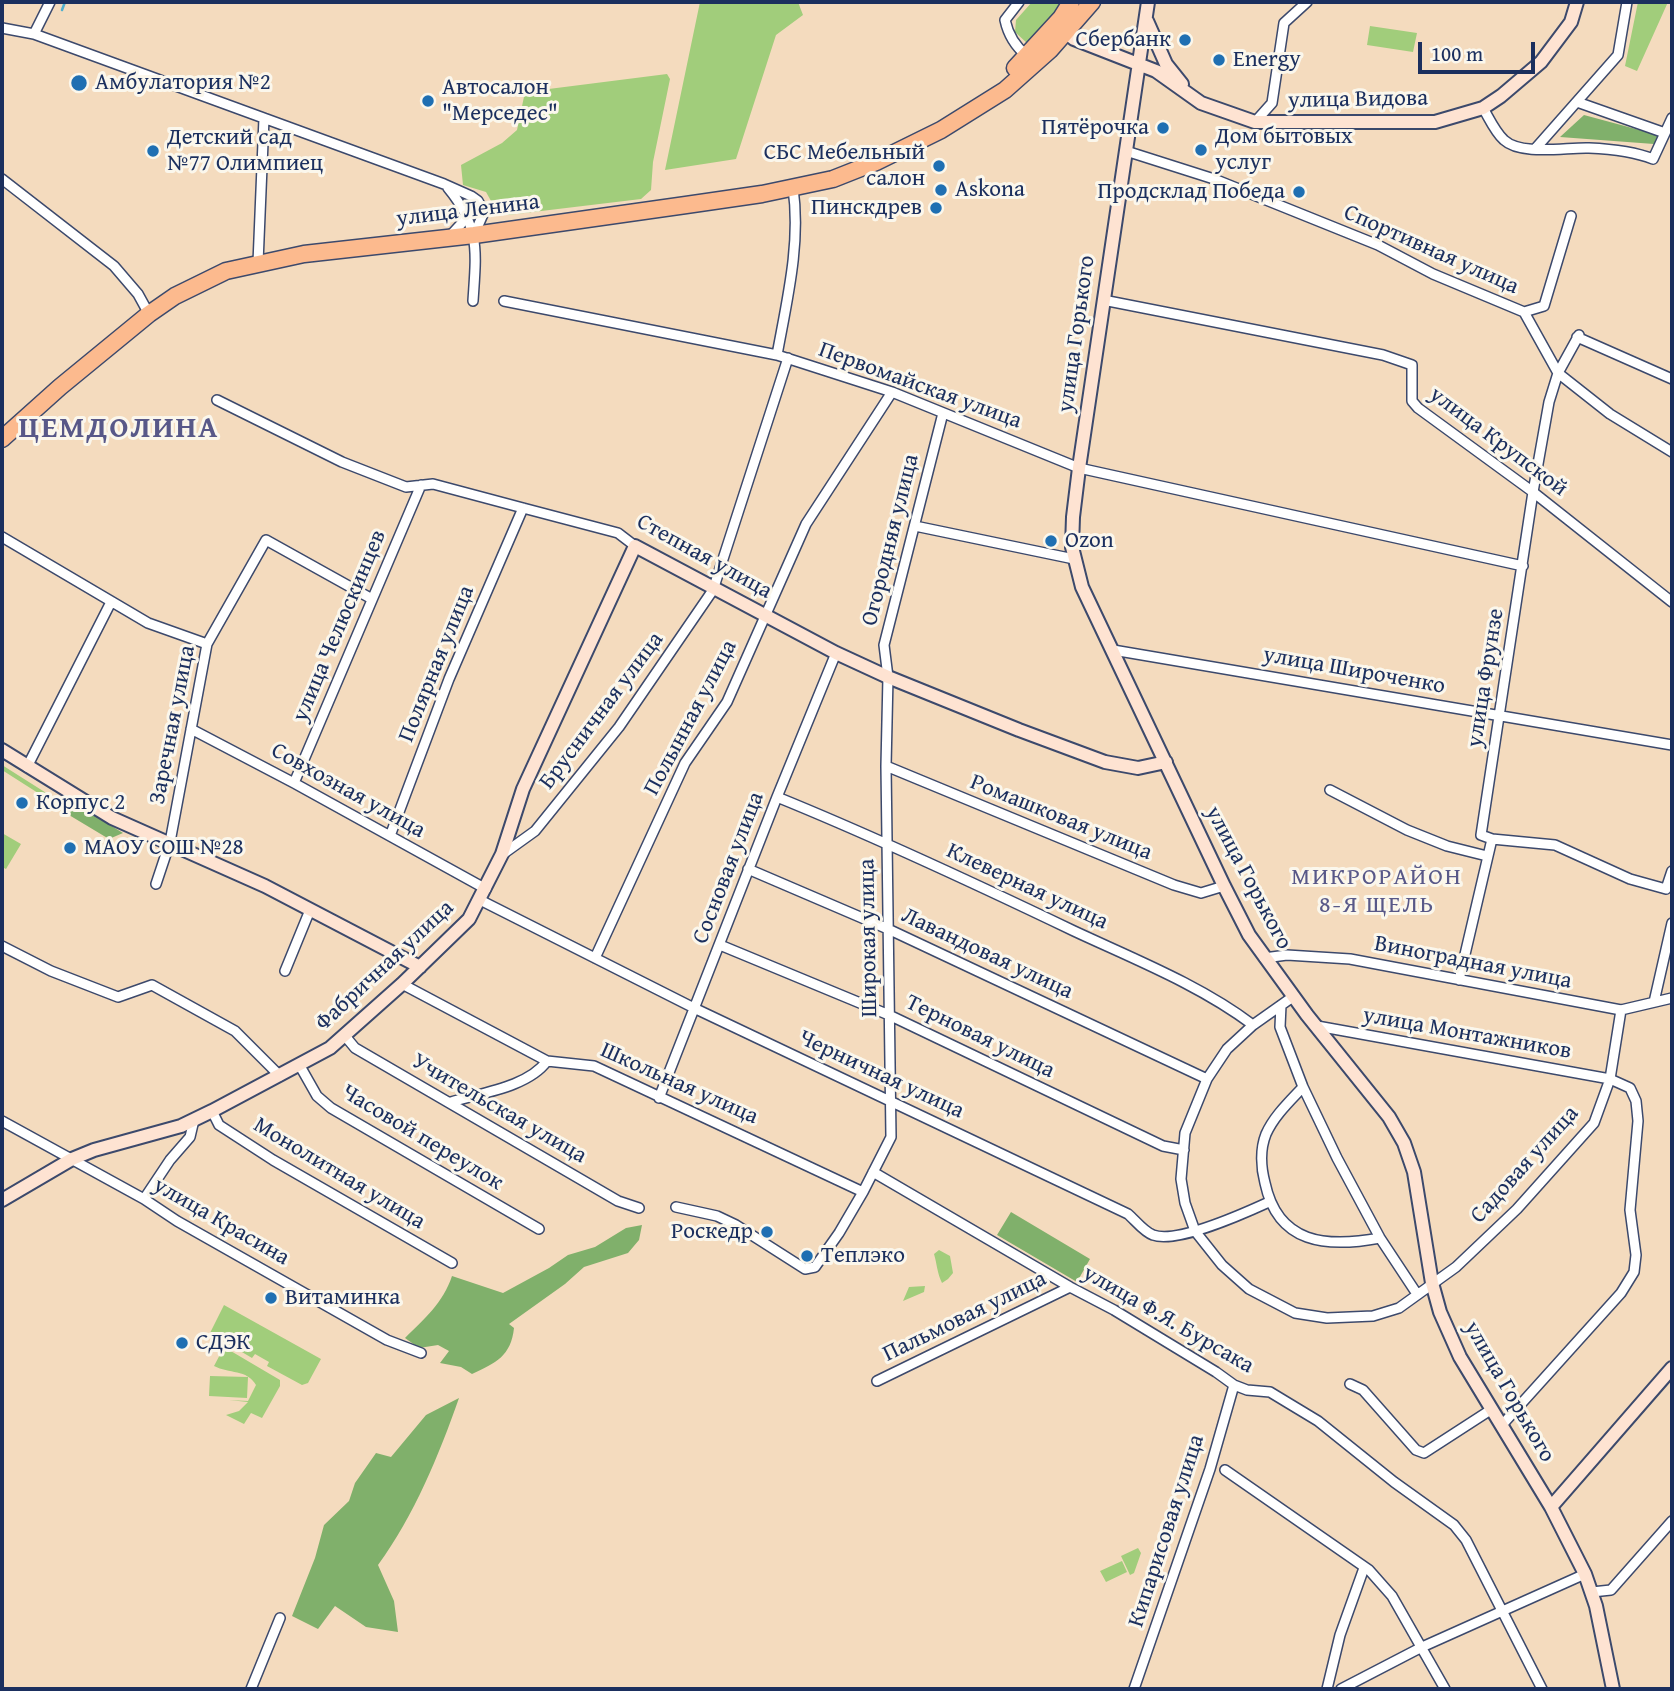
<!DOCTYPE html>
<html>
<head>
<meta charset="utf-8">
<style>
  body { margin:0 }
  #map { position:relative; width:1674px; height:1691px; overflow:hidden; background:#f4dbbe; font-family:"Gentium Book Plus",serif }
  canvas { display:block }
  .frame { position:absolute; inset:0; border:4px solid #1b2f5e; pointer-events:none }
  .scale { position:absolute; left:1418px; top:42px; width:117px; height:32px; box-sizing:border-box; border:4px solid #1b2f5e; border-top:0; padding-left:9px; font-size:21px; line-height:24px; white-space:nowrap; color:#1b2f5e; -webkit-text-stroke:5px #fbf7ec; paint-order:stroke }
</style>
</head>
<body>
<div id="map">
<canvas width="1674" height="1691"></canvas>
<div class="frame"></div>
<div class="scale">100 m</div>
</div>
<script>
const context = document.querySelector('canvas').getContext('2d');
context.lineJoin = 'round';
function fillPath(path, color) { context.fillStyle = color; context.fill(path, 'evenodd'); }
function trace(path, color, width, dash) { context.strokeStyle = color; context.lineWidth = width; context.lineCap = dash ? 'butt' : 'round'; context.setLineDash(dash || []); context.stroke(path); }
function write(font, color, halo, rows, align = 'center') {
  context.font = font + ' "Gentium Book Plus",serif'; context.lineWidth = 6; context.setLineDash([]); context.textBaseline = 'middle'; context.strokeStyle = halo; context.fillStyle = color; for (const [text, x, y, turn = 0] of rows) {
    context.save(); context.translate(x, y); context.rotate((+turn || 0) * Math.PI / 180); context.textAlign = isNaN(turn) ? turn : align; if (halo) context.strokeText(text, 0, 0); context.fillText(text, 0, 0); context.restore();
  }
}
const green = new Path2D(`
  M700,2H798L803,15L776,35L736,159L665,170Z
  M1032,2H1064L1028,44L1015,32L1016,20Z
  M1638,2H1668L1637,71L1625,66Z
  M1370,26L1417,33L1413,52L1367,45Z
  M667,74L670,79L653,162L651,190L641,199L508,215L495,208L486,192L463,185L461,165L502,143L517,130L525,92Z
  M2,765L51,796L49,800L2,770Z
  M2,833L21,844L6,869L2,867Z
  M939,1250L950,1256L953,1273L948,1279L942,1283C937,1273 937,1264 934,1254Z
  M925,1286L924,1292L903,1301L909,1287Z
  M224,1305L321,1359L308,1383L302,1385L267,1366L269,1362L255,1354L252,1358L210,1333Z
  M224,1347L280,1380V1386L262,1418L251,1413L244,1424L226,1415L239,1411L248,1402L229,1400L248,1401L256,1385C247,1369 229,1374 214,1366Z
  M210,1376L248,1377L247,1398L209,1396Z
  M1138,1548L1141,1553L1134,1573L1130,1575L1121,1556Z
  M1122,1561L1127,1572L1106,1582L1100,1571Z`);
const forest = new Path2D(`
  M1584,115L1658,135L1654,144L1560,137Z
  M70,801L123,833L109,839L64,812Z
  M1011,1212L1090,1259L1077,1282L997,1235Z
  M642,1225L639,1240L628,1253L584,1267L565,1284L509,1324L514,1328C511,1356 496,1363 472,1374L461,1367L440,1363L449,1351L438,1345L419,1348L405,1338C425,1318 443,1303 452,1276L503,1293L549,1268L568,1255L595,1247L626,1228Z
  M459,1398C439,1455 414,1516 378,1565L394,1601L398,1632L366,1627L335,1606L318,1629L292,1616L315,1558L324,1525L349,1501L355,1483L376,1453L391,1457L426,1415Z`);
const stream = new Path2D(`
  M62,10L65,2`);
const street = new Path2D(`
  M1019,2L1005,20C1008,34 1016,47 1027,56
  M2,28L34,34L444,184L471,196L478,201L484,212L474,235
  M34,34L50,2
  M1577,102L1665,133
  M1483,108C1489,118 1495,132 1504,140C1521,156 1567,147 1589,148C1611,149 1633,151 1653,159L1672,118
  M1255,122L1272,103L1284,23L1307,2
  M1535,149L1618,55L1627,2
  M1126,151L1214,179L1378,245L1433,274L1524,312L1558,373L1610,414L1672,452
  M2,179L114,266L138,294L149,314
  M448,188C481,228 476,253 473,301
  M449,237L461,224L466,213
  M258,263L264,118
  M1103,300L1383,355L1412,365V401L1418,408L1533,492L1672,602
  M504,301L777,355L892,392L1079,468L1523,566
  M1524,312L1544,306L1571,216
  M1579,335L1558,373L1549,402L1533,492L1481,835L1492,839L1555,845L1630,879L1666,889L1672,871
  M1577,337L1672,379
  M777,355C787,300 801,243 793,188
  M217,400L342,462L406,487L433,484L523,508L618,533L635,546
  M915,526L1074,559
  M2,537L148,623L207,644
  M1113,650L1672,745
  M191,729L294,783L486,889
  M886,766L1174,885L1201,893L1224,886
  M27,767L111,602
  M294,783L421,485
  M1330,790L1407,830L1447,846L1487,856
  M777,797C878,838 976,884 1074,931C1134,959 1200,985 1253,1025
  M390,836L449,679L523,508
  M503,854L535,831L619,727L713,590L788,358
  M748,869L888,929L1207,1079
  M156,884L170,842L207,644L266,540L372,599
  M480,900L696,1009L1128,1214C1135,1220 1144,1232 1153,1235C1177,1244 1245,1213 1269,1202
  M720,945L889,1015L1163,1146L1184,1150
  M2,946L51,971L118,997L152,985L235,1031L280,1076
  M595,958L685,763L727,702L806,524L892,392
  M1264,958L1287,955L1350,959L1621,1010L1672,998
  M285,971L310,910
  M1459,980L1492,839
  M402,984L547,1061L594,1066L863,1192
  M1294,996L1253,1025L1227,1049L1207,1079L1185,1133L1181,1179L1185,1203L1195,1231L1222,1265L1249,1289L1295,1313L1327,1318L1373,1316L1399,1308L1456,1267L1517,1209L1594,1123L1610,1079L1621,1010
  M1654,1002L1672,923
  M1281,1005L1280,1027L1303,1087L1337,1158L1380,1238L1417,1294
  M1317,1026L1610,1079L1630,1088L1636,1101L1638,1121L1630,1210L1636,1255L1634,1272L1621,1293L1502,1425
  M345,1036L355,1048L618,1201L639,1208
  M300,1066L317,1096L331,1108L539,1229
  M1303,1087C1289,1102 1274,1116 1266,1134C1260,1149 1261,1168 1265,1183C1278,1244 1326,1248 1380,1238
  M659,1098L777,797L836,653
  M451,1102C481,1093 528,1087 547,1061
  M212,1111L219,1125L273,1160L452,1263
  M2,1121L144,1199L177,1221L387,1340L421,1353
  M873,1172L1070,1287L1114,1310L1216,1372L1234,1385L1247,1390L1270,1392L1318,1421L1394,1482L1454,1525L1466,1540L1542,1689
  M144,1199L170,1160L190,1137L194,1120
  M676,1207L717,1216L736,1225L805,1269L815,1267L839,1233L863,1192L891,1137L886,766L888,677L884,645L943,413
  M877,1381L1070,1287
  M1350,1384L1363,1390L1416,1450L1424,1453L1492,1409
  M1225,1470L1369,1570L1392,1596L1445,1689
  M1592,1592L1611,1590L1672,1521
  M251,1689L280,1618
  M1134,1689L1210,1469L1234,1385
  M1327,1689L1340,1635L1364,1568
  M1341,1689L1422,1647L1585,1574`);
const secondary = new Path2D(`
  M1148,2L1079,468L1073,517L1072,547L1082,587L1224,886L1249,935L1307,1015L1389,1117L1404,1143L1414,1172L1432,1283L1440,1312L1460,1357L1551,1507L1585,1574L1596,1606L1613,1689
  M1147,21L1166,64L1182,84
  M1065,23L1069,35L1074,39L1156,71L1201,103L1255,122H1435L1483,108L1501,96L1541,62L1571,22L1577,2
  M2,750L112,818L265,886L420,967
  M2,1200L72,1159L94,1150L181,1126L212,1111L330,1048L402,984L469,919L502,854L523,789L635,546L836,653L888,677L1019,730L1105,762L1138,768L1166,762
  M1551,1507L1672,1368`);
const highway = new Path2D(`
  M1015,68L1061,18L1071,2
  M2,439L60,387L149,314L175,296L226,271L304,254L474,235L686,205L762,194L833,179L876,162L941,130L1005,90L1050,50L1092,2`);
const markers = [
  [1185,40,7,"#1f6fb2"],
  [1219,60,7,"#1f6fb2"],
  [79,83,9,"#1f6fb2"],
  [428,101,7,"#1f6fb2"],
  [1163,128,7,"#1f6fb2"],
  [1201,150,7,"#1f6fb2"],
  [153,151,7,"#1f6fb2"],
  [939,166,7,"#1f6fb2"],
  [941,190,7,"#1f6fb2"],
  [1299,192,7,"#1f6fb2"],
  [936,208,7,"#1f6fb2"],
  [1051,541,7,"#1f6fb2"],
  [22,803,7,"#1f6fb2"],
  [70,848,7,"#1f6fb2"],
  [767,1232,7,"#1f6fb2"],
  [807,1256,7,"#1f6fb2"],
  [271,1298,7,"#1f6fb2"],
  [182,1343,7,"#1f6fb2"]
];
const poiNames = [
  ["Сбербанк",1171,40,"right"],
  ["Energy",1233,60],
  ["Амбулатория №2",95,83],
  ["Автосалон",442,88],
  ["\"Мерседес\"",442,114],
  ["Пятёрочка",1149,128,"right"],
  ["Дом бытовых",1215,137],
  ["услуг",1215,163],
  ["Детский сад",167,138],
  ["№77 Олимпиец",167,164],
  ["СБС Мебельный",925,153,"right"],
  ["салон",925,179,"right"],
  ["Askona",955,190],
  ["Продсклад Победа",1285,192,"right"],
  ["Пинскдрев",922,208,"right"],
  ["Ozon",1065,541],
  ["Корпус 2",36,803],
  ["МАОУ СОШ №28",84,848],
  ["Роскедр",753,1232,"right"],
  ["Теплэко",821,1256],
  ["Витаминка",285,1298],
  ["СДЭК",196,1343]
];
const streetNames = [
  ["улица Видова",1358,100,-1],
  ["улица Ленина",468,211,-7],
  ["Спортивная улица",1431,250,24],
  ["улица Горького",1077,334,-82],
  ["Первомайская улица",920,386,20],
  ["улица Крупской",1498,442,37],
  ["Огородняя улица",891,540,-76],
  ["Степная улица",704,557,29],
  ["улица Челюскинцев",340,626,-67],
  ["Полярная улица",437,664,-68],
  ["улица Широченко",1354,671,10],
  ["улица Фрунзе",1486,678,-81],
  ["Брусничная улица",602,711,-53],
  ["Полынная улица",691,718,-62],
  ["Заречная улица",173,725,-79],
  ["Совхозная улица",348,791,29],
  ["Ромашковая улица",1061,818,22],
  ["Сосновая улица",729,868,-69],
  ["улица Горького",1248,878,62],
  ["Клеверная улица",1027,887,25],
  ["Широкая улица",869,938,-91],
  ["Лавандовая улица",987,954,25],
  ["Виноградная улица",1473,963,11],
  ["Фабричная улица",385,966,-43],
  ["улица Монтажников",1467,1034,10],
  ["Терновая улица",980,1037,26],
  ["Черничная улица",881,1075,25],
  ["Школьная улица",679,1084,24],
  ["Учительская улица",499,1109,30],
  ["Часовой переулок",422,1138,31],
  ["Садовая улица",1525,1165,-48],
  ["Монолитная улица",339,1174,31],
  ["улица Красина",221,1222,30],
  ["Пальмовая улица",965,1317,-26],
  ["улица Ф.Я. Бурсака",1168,1320,30],
  ["улица Горького",1509,1392,60],
  ["Кипарисовая улица",1167,1531,-72]
];
const neighbourhoodNames = [
  ["МИКРОРАЙОН",1377,878],
  ["8-Я ЩЕЛЬ",1377,906]
];
const districtNames = [
  ["ЦЕМДОЛИНА",119,429]
];
fillPath(green, '#a1cd7b');
fillPath(forest, '#80b06b');
trace(stream, '#4fafce', 2.5);
trace(street, '#3c496c', 12);
trace(secondary, '#3c496c', 16);
trace(highway, '#3c496c', 19);
trace(street, '#fff', 9);
trace(secondary, '#fee3d2', 12);
trace(highway, '#fcba8e', 16);
for (const [x, y, r, color] of markers) { const dot = new Path2D(); dot.arc(x, y, r, 0, 2 * Math.PI); context.fillStyle = color; context.fill(dot); trace(dot, '#fbf7ec', 2.5); }
write('23px', '#1b2f5e', '#fbf7ec', poiNames, 'left');
write('23px', '#1b2f5e', '#fbf7ec', streetNames);
context.letterSpacing = '2px';
write('24px', '#585888', '#fbf7ec', neighbourhoodNames);
context.letterSpacing = '0px';
context.letterSpacing = '2px';
write('bold 30px', '#585888', '#fbf7ec', districtNames);
context.letterSpacing = '0px';
</script>
</body>
</html>
